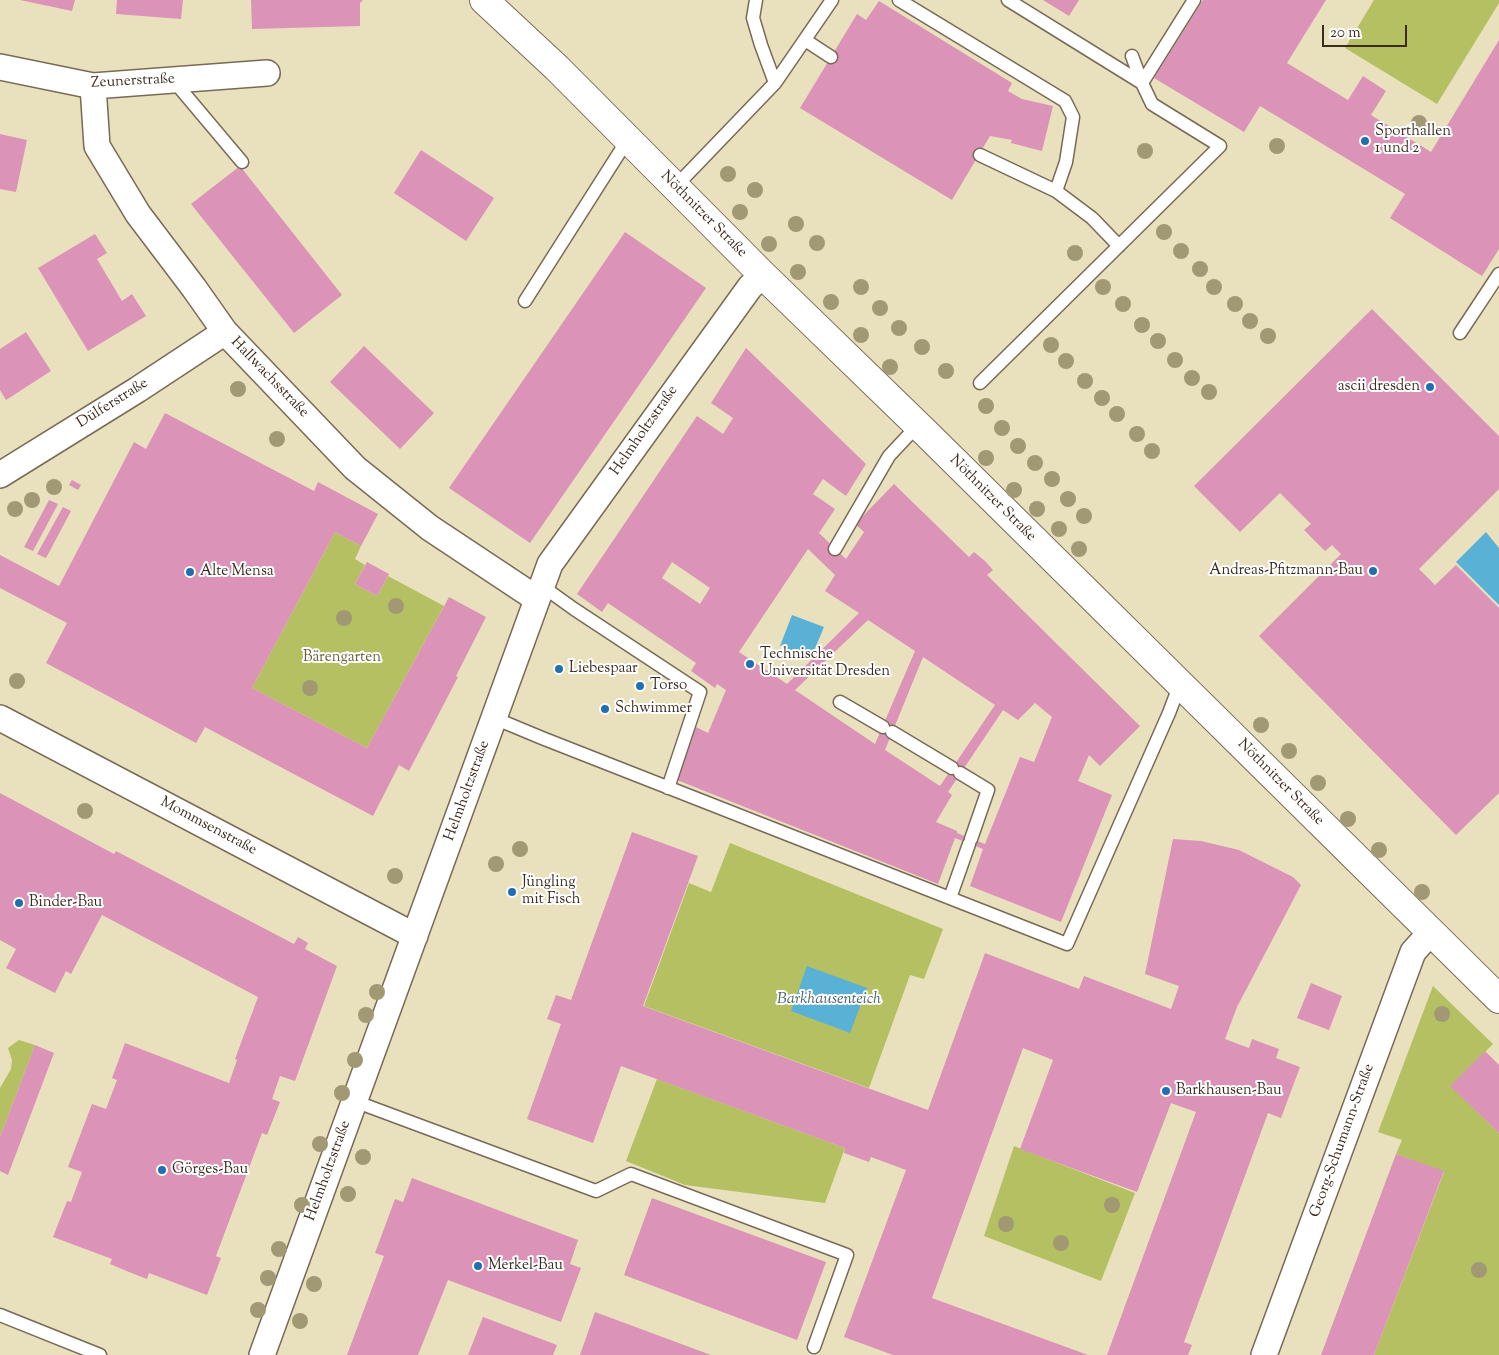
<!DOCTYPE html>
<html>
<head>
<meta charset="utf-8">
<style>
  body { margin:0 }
  #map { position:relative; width:1499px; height:1355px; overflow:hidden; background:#e9e1be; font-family:"Sorts Mill Goudy",serif }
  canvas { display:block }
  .scale { position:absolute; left:1322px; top:25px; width:85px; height:22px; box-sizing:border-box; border:2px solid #3b2a1e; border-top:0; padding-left:6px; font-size:15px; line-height:18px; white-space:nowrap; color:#3b2a1e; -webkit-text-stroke:4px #fff; paint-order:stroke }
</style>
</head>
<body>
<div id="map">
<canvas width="1499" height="1355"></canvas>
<div class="scale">20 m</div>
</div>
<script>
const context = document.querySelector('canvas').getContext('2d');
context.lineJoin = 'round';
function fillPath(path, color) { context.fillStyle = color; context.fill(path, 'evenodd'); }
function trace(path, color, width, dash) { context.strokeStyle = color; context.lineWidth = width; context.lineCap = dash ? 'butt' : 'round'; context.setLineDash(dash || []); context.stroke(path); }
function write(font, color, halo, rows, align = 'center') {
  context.font = font + ' "Sorts Mill Goudy",serif'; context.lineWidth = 4; context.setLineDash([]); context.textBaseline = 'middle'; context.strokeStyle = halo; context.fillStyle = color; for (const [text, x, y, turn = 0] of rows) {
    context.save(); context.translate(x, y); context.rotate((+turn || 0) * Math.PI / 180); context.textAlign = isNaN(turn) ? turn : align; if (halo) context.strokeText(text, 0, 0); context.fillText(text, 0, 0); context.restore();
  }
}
const green = new Path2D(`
  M1374,0H1499V3L1437,104L1345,48Z
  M335,532L361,546L355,559L365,565L355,584L377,596L388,576L444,606L367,748L252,688Z
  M730,843L943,929L924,979L910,975L869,1088L644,1006L689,883L711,892Z
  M1433,986L1493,1044L1451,1086L1499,1133V1355H1374L1444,1172L1396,1154L1402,1140L1378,1132Z
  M19,1040L35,1045L0,1137V1088L11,1069L12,1060L8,1048Z
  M657,1079L845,1148L825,1203L685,1185L626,1161Z
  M1014,1146L1135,1193L1101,1281L984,1236Z`);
const water = new Path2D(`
  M1486,532L1499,548V605L1456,562Z
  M792,615L824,627L811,658L780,646Z
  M807,966L867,988L850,1033L791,1011Z`);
const building = new Path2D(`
  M20,0H75L72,11Z
  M117,0H183L181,19L116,14Z
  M251,0H363L360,3V26L252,29Z
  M1043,0H1079L1069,16Z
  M1203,0H1326L1287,63L1348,100L1363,76L1386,91L1371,115L1431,152L1499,40V249L1482,276L1390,218L1405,194L1260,106L1244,132L1154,78Z
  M879,1L1012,83L1008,91L1022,99L1053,106L1042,151L1011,143L1012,140L990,136L952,200L800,108L857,14L866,20Z
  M0,134L27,140L16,192L0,189Z
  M421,150L494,198L466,241L394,193Z
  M240,166L342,295L294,333L191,204Z
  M625,232L706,288L530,543L449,488Z
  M95,234L107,253L97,259L122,301L132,294L146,316L88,351L38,268Z
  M1372,309L1499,436V489L1419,569L1435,585L1456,565L1499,608V793L1456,835L1259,636L1341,554L1332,545L1325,551L1304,530L1311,524L1280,493L1240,532L1194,486Z
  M26,332L51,371L6,400L0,390V349Z
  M364,346L434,413L400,449L330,382Z
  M746,348L866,464L846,496L823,479L813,494L835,509L819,533L846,559L864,532L855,524L894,484L969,557L974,552L985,561L993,570L987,575L1140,726L1100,766L1089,755L1078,781L1112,795L1061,922L970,886L983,849L955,838L938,884L677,780L696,727L708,733L726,690L717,684L715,688L691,671L696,663L608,603L602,612L577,594L697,416L723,434L733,418L711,403ZM808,549L835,575L825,591L859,613L787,684L739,652ZM672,562L710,588L700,604L662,578ZM868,620L915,651L875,744L795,690ZM923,657L995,705L940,786L885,750ZM1035,703L1052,717L1034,762L1020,757L985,844L957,833V831L936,822L952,795L948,792L1003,710L1018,720Z
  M165,413L314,491L318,482L378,514L361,546L335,532L252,688L367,748L449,597L486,617L456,676L458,677L409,771L399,765L373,816L205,727L196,743L46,663L67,623L0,588V555L59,586L134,442L146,449Z
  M72,480L81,485L78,490L69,485Z
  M49,500L58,504L33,551L24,547Z
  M63,507L71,511L46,558L37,554Z
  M367,562L389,574L377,596L355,584Z
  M0,793L114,854L116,851L294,944L298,937L308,943L305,949L337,966L295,1081L280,1076L272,1099L280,1102L267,1135L262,1133L216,1256L221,1258L207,1295L149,1273L147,1279L129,1272L110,1264L112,1259L53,1237L67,1201L71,1202L82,1172L68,1167L92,1104L106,1109L117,1080L112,1078L125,1043L229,1083L237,1060L235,1059L258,997L102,915L71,974L66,971L55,993L6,968L16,949L0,940Z
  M632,832L698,856L643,1006L928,1110L985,953L1079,989L1084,976L1171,1009L1179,986L1145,974L1173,839L1201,841L1239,850L1293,877L1301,885L1237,1007L1225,1039L1249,1048L1252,1039L1279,1049L1276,1058L1300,1067L1281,1118L1268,1113L1184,1342L1192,1345L1188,1355H1107L1196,1112L1171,1103L1137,1192L1020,1149L1053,1060L1023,1048L932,1298L1088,1355H893L844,1337L906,1170L871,1157L869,1162L844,1153L845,1148L621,1066L593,1143L527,1119L561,1024L547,1019L556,995L571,1000Z
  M1311,983L1342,996L1329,1030L1297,1018Z
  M35,1045L54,1053L8,1175L0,1171V1137Z
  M1485,1051L1499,1065V1133L1450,1086Z
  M1396,1154L1444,1171L1374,1355H1321Z
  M412,1178L578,1240L570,1264L581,1268L561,1322L448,1280L418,1355H347L384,1256L375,1253L395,1199L403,1202Z
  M652,1198L826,1262L797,1340L624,1275Z
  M595,1312L711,1355H580Z
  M483,1317L557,1345L553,1355H468Z`);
const service = new Path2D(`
  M756,0L753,18L761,45L775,83
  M899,0L1065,101L1073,117L1066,162L1056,191
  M1008,0L1142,83L1194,0
  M805,40L831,57
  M173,80L242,162
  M980,155L1056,191L1092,218L1119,246
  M675,187L775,83L832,0
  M525,301L628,139
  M1460,333L1499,274
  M980,383L1220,146L1152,104L1142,83L1132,56
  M835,549L889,456L918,425
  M542,586L574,609L700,692L668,788
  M840,702L883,727
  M494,718L542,738L1067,944L1169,713L1180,684
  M892,732L952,768
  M960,773L988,790L971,839
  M950,898L969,844
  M354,1101L596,1191L631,1174L847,1255L814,1347
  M0,1315L100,1355`);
const minor = new Path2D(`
  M0,67L93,86L267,73
  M93,86L97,146L138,214L194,288L225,332L355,468L430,528L537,599
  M0,475L137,390L225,332
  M0,718L415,936
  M262,1355L550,564L750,287L763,275
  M1264,1355L1413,952L1431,932`);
const tertiary = new Path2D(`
  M484,0L557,68L763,275L928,435L1499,999`);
const trees = [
  [1419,123],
  [1277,146],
  [1145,151],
  [728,174],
  [755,190],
  [740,212],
  [796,224],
  [1164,232],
  [817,243],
  [769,244],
  [1181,251],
  [1075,253],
  [1200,269],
  [798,272],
  [861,287],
  [1103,287],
  [1214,287],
  [831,302],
  [1123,304],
  [1235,304],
  [880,308],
  [1250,321],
  [1142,325],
  [899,328],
  [861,335],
  [1268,336],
  [1158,341],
  [1051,345],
  [922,347],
  [1175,360],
  [1066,361],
  [890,367],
  [946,371],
  [1192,378],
  [1085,381],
  [238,389],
  [1209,392],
  [1102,398],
  [986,406],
  [1117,414],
  [1002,428],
  [1137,434],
  [277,439],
  [1018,446],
  [1152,451],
  [986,458],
  [1035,463],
  [1052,479],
  [54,487],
  [1014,490],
  [1068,499],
  [32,500],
  [15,509],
  [1037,509],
  [1084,516],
  [1059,529],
  [1079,549],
  [396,606],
  [344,618],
  [17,681],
  [310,688],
  [1261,725],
  [1289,751],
  [1318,783],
  [85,811],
  [1348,819],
  [520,849],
  [1379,850],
  [496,864],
  [395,876],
  [1422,892],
  [377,992],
  [1442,1014],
  [366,1015],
  [355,1060],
  [342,1093],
  [320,1144],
  [363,1157],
  [348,1194],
  [302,1205],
  [1112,1205],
  [1006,1224],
  [1061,1243],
  [279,1249],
  [1479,1270],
  [268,1278],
  [314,1284],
  [258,1310],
  [300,1321]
];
const markers = [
  [1365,141,5,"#1f6fb2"],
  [1430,387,5,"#1f6fb2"],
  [1373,571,5,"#1f6fb2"],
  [190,572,5,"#1f6fb2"],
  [750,664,5,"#1f6fb2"],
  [559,669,5,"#1f6fb2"],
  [640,686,5,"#1f6fb2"],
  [605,709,5,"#1f6fb2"],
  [512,892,5,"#1f6fb2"],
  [19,903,5,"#1f6fb2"],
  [1166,1091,5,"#1f6fb2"],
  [162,1170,5,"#1f6fb2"],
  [478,1266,5,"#1f6fb2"]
];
const streetNames = [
  ["Zeunerstraße",133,82,-3],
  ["Nöthnitzer Straße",703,215,45],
  ["Hallwachsstraße",269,378,46],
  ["Dülferstraße",113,404,-32],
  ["Helmholtzstraße",645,431,-55],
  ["Nöthnitzer Straße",992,499,45],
  ["Nöthnitzer Straße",1280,783,45],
  ["Helmholtzstraße",468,791,-70],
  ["Mommsenstraße",208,827,28],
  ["Georg-Schumann-Straße",1343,1141,-70],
  ["Helmholtzstraße",329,1171,-70]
];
const poiNames = [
  ["Sporthallen",1375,132],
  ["1 und 2",1375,149],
  ["ascii dresden",1420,387,"right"],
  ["Andreas-Pfitzmann-Bau",1363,571,"right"],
  ["Alte Mensa",200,572],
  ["Technische",760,655],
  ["Universität Dresden",760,672],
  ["Liebespaar",569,669],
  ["Torso",650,686],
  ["Schwimmer",615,709],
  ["Jüngling",522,883],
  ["mit Fisch",522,900],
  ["Binder-Bau",29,903],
  ["Barkhausen-Bau",1176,1091],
  ["Görges-Bau",172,1170],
  ["Merkel-Bau",488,1266]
];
const parkNames = [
  ["Bärengarten",342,658]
];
const waterNames = [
  ["Barkhausenteich",829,1000]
];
fillPath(green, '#b4c062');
fillPath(water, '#59b1d6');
fillPath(building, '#db93b7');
trace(service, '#786a56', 15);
trace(minor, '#786a56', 28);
trace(tertiary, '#786a56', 30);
trace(service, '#fff', 12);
trace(minor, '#fff', 25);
trace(tertiary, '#fff', 28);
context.fillStyle = '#a09973';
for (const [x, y] of trees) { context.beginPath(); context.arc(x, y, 8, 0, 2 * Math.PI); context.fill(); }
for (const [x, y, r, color] of markers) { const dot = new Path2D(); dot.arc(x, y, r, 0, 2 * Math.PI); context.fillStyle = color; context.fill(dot); trace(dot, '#fff', 2); }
write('15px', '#3b2a1e', '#fff', streetNames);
write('15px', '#3b2a1e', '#fff', poiNames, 'left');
write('15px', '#655e36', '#fff', parkNames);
write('italic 16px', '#476068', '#fff', waterNames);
</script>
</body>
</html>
